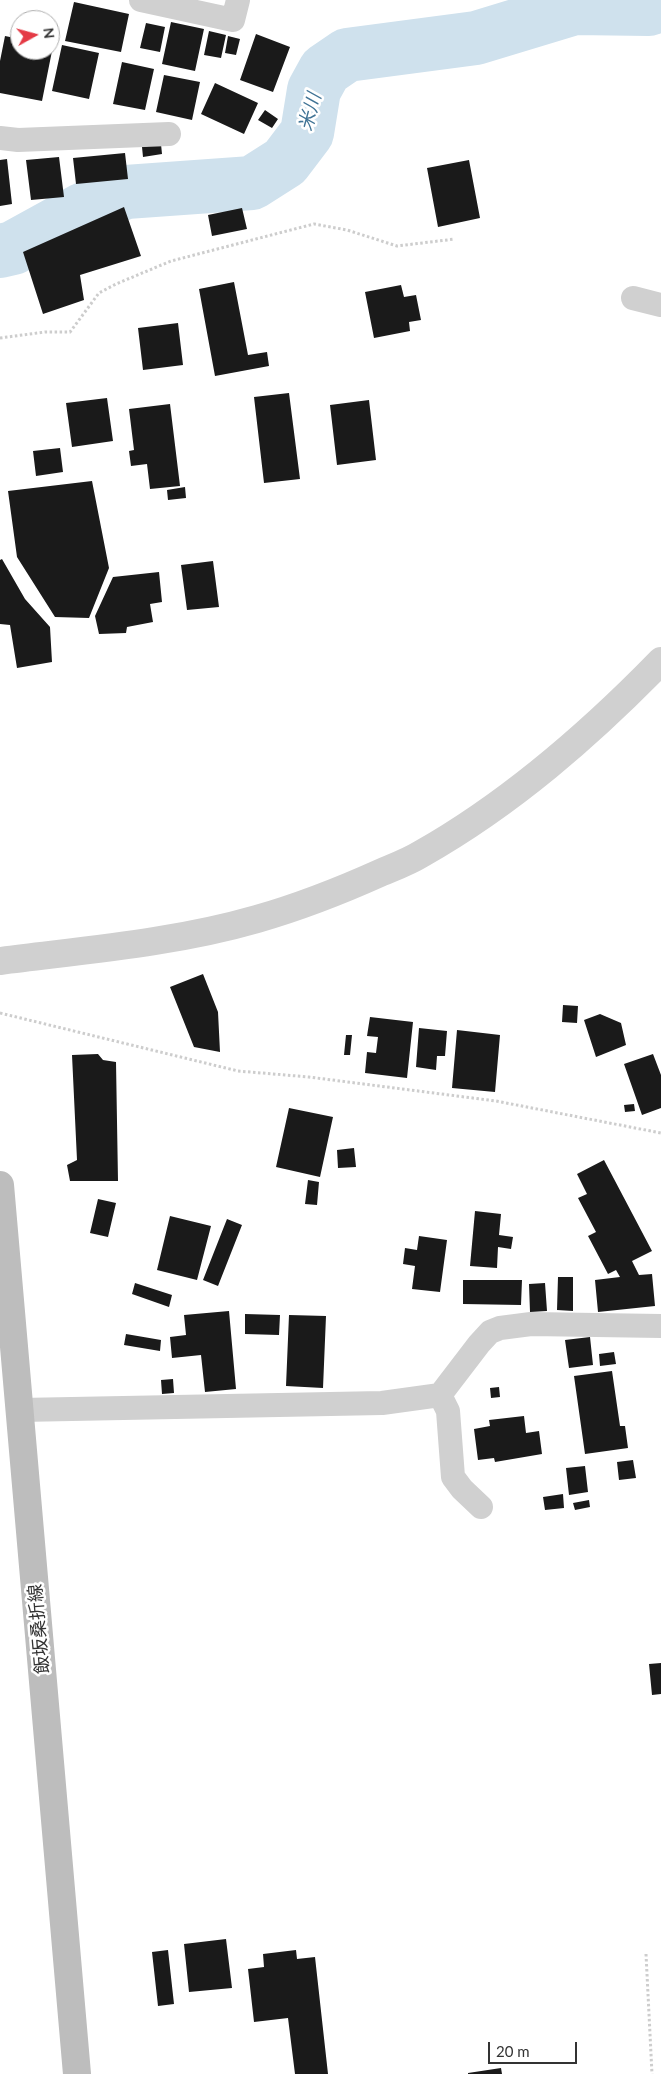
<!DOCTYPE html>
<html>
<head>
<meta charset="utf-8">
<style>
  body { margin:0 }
  #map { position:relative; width:661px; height:2074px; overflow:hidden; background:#fff; font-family:Lato,sans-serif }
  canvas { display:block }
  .north { position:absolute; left:10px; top:10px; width:50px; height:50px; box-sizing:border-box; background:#fff; border:1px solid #adadad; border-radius:50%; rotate:83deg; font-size:14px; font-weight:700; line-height:20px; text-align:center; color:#333 }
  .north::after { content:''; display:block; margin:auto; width:18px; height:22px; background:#e43a45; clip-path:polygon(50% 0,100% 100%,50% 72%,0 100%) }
  .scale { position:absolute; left:488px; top:2042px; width:89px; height:22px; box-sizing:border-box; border:2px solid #333; border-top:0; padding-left:6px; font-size:15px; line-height:18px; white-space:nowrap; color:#333; -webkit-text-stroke:4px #fff; paint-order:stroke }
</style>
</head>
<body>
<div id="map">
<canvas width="661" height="2074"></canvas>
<div class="north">N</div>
<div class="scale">20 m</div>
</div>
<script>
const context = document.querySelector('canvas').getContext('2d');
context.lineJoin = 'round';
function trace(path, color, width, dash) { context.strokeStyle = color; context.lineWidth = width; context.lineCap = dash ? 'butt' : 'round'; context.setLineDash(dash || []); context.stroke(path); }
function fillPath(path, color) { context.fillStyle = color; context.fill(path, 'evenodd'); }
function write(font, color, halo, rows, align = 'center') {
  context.font = font + ' Lato,"Noto Sans JP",sans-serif'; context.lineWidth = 5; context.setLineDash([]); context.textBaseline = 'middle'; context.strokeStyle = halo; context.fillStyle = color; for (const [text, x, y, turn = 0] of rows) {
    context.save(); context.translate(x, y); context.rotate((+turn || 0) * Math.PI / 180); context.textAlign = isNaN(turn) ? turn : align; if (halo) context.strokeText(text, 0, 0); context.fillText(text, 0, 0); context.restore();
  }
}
const stream = new Path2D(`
  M649,9L661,3`);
const river = new Path2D(`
  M0,251L13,248L84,209L126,192L252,183L285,162L307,133L314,90L325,70L347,55L476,38L575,8L649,9`);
const building = new Path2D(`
  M74,2L129,14L121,52L65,41Z
  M171,22L204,29L195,71L162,64Z
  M146,23L165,27L160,52L140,48Z
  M209,31L226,35L221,58L204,55Z
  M256,34L290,47L273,92L240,80Z
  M5,36L20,39V50H50V45L53,46L42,101L0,93V61Z
  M228,36L240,39L236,55L225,53Z
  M62,45L99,53L89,99L52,91Z
  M122,62L154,69L145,110L113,104Z
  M164,75L200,82L192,120L156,112Z
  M215,83L258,103L244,134L201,114Z
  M265,110L278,119L272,128L258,120Z
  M161,144L162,154L143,157L142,147Z
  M125,153L128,179L76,184L73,158Z
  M59,157L64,197L31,200L26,160Z
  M7,159L12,204L0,206V160Z
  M469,160L480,218L438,227L427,168Z
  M124,207L141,256L80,275L84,300L43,314L23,252Z
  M242,208L247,229L212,236L208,215Z
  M234,282L248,355L267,352L269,366L215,376L199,289Z
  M401,285L404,297L416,295L421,320L409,322L410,331L374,338L365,292Z
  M178,323L183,365L143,370L138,328Z
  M289,393L300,479L264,483L254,397Z
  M107,398L113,441L72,447L66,403Z
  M369,400L376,460L337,465L330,405Z
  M170,404L180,486L150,489L147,464L131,466L129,451L134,450L129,409Z
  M60,448L63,472L36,476L33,451Z
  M92,481L109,568L89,618L55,617L17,557L8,491Z
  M185,487L186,498L168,500L167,490Z
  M2,559L25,599L50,627L52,662L17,668L10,625L0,624V560Z
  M213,561L219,607L187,610L181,565Z
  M159,572L162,602L150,604L153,622L127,627L126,633L99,634L95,616L113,577Z
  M203,974L218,1012L220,1052L194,1047L170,987Z
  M563,1005L578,1006L577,1023L562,1022Z
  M600,1014L621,1023L626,1045L596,1057L584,1020Z
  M370,1017L413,1022L407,1078L365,1073L367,1052L376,1053L378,1037L367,1036Z
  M419,1028L447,1031L445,1056H437L436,1070L416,1067Z
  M457,1030L500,1035L495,1092L452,1088Z
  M346,1035H352L350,1055H344Z
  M98,1054L103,1060L116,1062L118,1181H70L67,1165L77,1160L72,1055Z
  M653,1054L661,1075V1108L642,1115L624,1064Z
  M634,1104L635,1111L625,1112L624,1105Z
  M289,1108L333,1117L320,1177L276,1167Z
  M354,1148L356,1167L338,1168L337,1150Z
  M604,1160L652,1251L632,1261L639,1275L652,1274L655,1306L598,1312L595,1280L620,1277L616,1270L608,1274L588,1236L596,1232L578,1198L587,1194L577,1174Z
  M308,1180L319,1182L317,1205L305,1204Z
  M98,1199L116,1203L108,1237L90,1233Z
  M475,1211L501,1214L499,1235L513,1237L511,1249L498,1247L497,1268L470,1266Z
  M170,1216L211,1226L197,1280L157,1270Z
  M227,1219L242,1225L218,1286L203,1280Z
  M419,1236L447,1240L440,1292L412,1289L415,1266L403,1264L405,1248L417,1250Z
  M558,1277H573V1311L557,1310Z
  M463,1280H522L521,1305L463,1304Z
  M135,1283L172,1295L169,1307L132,1294Z
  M545,1283L547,1311L530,1312L529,1284Z
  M229,1311L236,1389L205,1392L201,1355L172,1358L170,1337L186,1335L184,1315Z
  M245,1314L280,1315L279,1335L245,1334Z
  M289,1315L326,1316L323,1388L286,1386Z
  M126,1334L161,1340L160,1351L124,1345Z
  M590,1337L593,1365L569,1368L565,1340Z
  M614,1352L616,1364L600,1366L599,1354Z
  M612,1371L620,1426H625L628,1448L585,1454L574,1376Z
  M173,1379L174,1393L162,1394L161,1380Z
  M499,1387L500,1397L491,1398L490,1388Z
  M524,1416L526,1433L539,1431L542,1454L495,1462L494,1458L478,1460L474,1429L490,1426L489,1420Z
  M633,1460L636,1478L619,1480L617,1462Z
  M585,1466L588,1492L569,1495L566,1468Z
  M563,1494L564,1508L545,1510L543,1497Z
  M589,1500L590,1507L575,1510L573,1503Z
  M661,1663V1694L652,1695L649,1664Z
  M226,1939L232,1988L189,1992L184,1944Z
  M168,1950L174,2004L158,2006L152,1952Z
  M296,1950L297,1959L315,1957L328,2074H295L288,2018L254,2022L248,1969L264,1967L263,1954Z
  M501,2068L502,2074H468V2073Z`);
const path = new Path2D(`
  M0,338L45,332H70L99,293L116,284L171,261L314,224L347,230L397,246L455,239
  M0,1013L238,1071L309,1077L496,1101L661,1133
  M646,1954L652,2074`);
const minor = new Path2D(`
  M141,0L233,20L238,0
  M0,138L18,140L169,134
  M633,298L661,305
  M440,1395L448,1411L453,1477L462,1489L481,1507
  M20,1410L382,1403L440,1395L479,1344L490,1332L500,1328L531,1324L661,1326`);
const tertiary = new Path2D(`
  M0,961C85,950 174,943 257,919C299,907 340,891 380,873C394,867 408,862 421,854C511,803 589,735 661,661`);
const secondary = new Path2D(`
  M0,1185L77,2074`);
const streetNames = [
  ["飯坂桑折線",39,1629,-95]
];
const waterNames = [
  ["米川",310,112,-75]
];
trace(stream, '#cfe1ed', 9);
trace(river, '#cfe1ed', 54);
fillPath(building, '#1a1a1a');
trace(path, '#cdcdcd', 3, [2.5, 2.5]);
trace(minor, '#d0d0d0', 24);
trace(tertiary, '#d0d0d0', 28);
trace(secondary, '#bdbdbd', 28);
write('18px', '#333', '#fff', streetNames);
write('italic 19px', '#407395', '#fff', waterNames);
</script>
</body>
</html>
